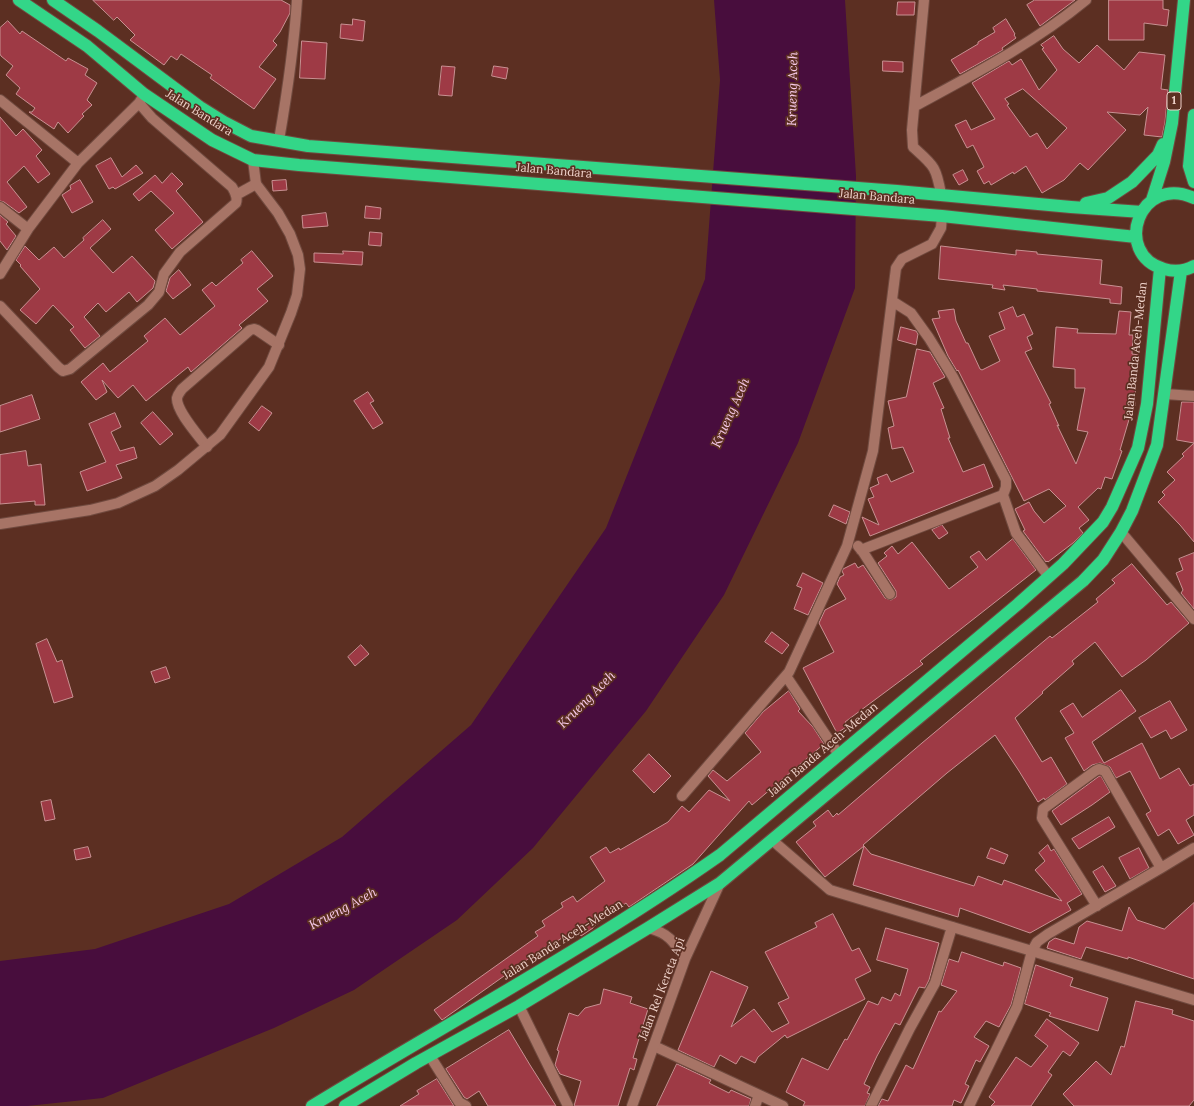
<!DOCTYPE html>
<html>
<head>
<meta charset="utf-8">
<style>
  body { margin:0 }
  canvas { display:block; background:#5c2f22 }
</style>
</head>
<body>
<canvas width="1194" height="1106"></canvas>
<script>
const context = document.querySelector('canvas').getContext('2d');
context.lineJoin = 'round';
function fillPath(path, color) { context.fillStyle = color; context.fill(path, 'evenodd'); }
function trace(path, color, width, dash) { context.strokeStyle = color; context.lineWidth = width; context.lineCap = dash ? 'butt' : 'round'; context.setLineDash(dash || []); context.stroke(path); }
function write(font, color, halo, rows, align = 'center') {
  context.font = font + ' Lora,serif'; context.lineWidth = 3.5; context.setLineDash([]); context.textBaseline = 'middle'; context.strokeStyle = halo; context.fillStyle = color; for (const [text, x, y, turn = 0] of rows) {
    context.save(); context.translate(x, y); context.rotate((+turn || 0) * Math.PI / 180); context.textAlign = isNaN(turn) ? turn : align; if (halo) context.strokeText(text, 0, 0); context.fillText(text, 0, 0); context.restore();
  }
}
const water = new Path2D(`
  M714,0H845L856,176L855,288L798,443L724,595L646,711L533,848L457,920L354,990L274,1028L103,1098L27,1106H0V961L95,949L229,904L342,837L471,725L606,528L705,279L720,80Z`);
const building = new Path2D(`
  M93,0H281L290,5V13L280,32L273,41L277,45L259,67L276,79L254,109L210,78L212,75L181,54L177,60L171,56L164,65L130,40L135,35L117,17L114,20Z
  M1035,0H1075L1040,26L1027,5Z
  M1109,0H1163V9L1169,10L1167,26L1144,23V40H1109Z
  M898,2H915L914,15H897Z
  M353,19L365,21L363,41L340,38L341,24L352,25Z
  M1006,19L1015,34L1014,35L1016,38L1002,48L1003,50L960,74L951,60L978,44V42L995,32L993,28Z
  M8,21L20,34L22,31L66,61L68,58L88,69L85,75L97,83L87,100L92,105L82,114L84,116L68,133L58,122L54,129L29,112H32L35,108L16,94L20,88L6,75L13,66L1,56L0,54V28Z
  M1054,36L1063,49L1079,63L1097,45L1124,70L1139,52L1165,55L1161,89L1168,90L1165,122L1162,137L1144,135L1148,107L1140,115L1107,112L1126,130L1088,170L1080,163L1064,180L1042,193L1026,166L1014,174L1013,172L991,185L989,181L984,184L977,171L984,167L973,145L967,148L955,125L966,120L971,130L995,119L972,83L1009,61L1012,65L1021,59L1039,90L1057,70L1042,49L1044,48L1041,45ZM1023,89L1067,128L1047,149L1037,133L1030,137L1007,105L1009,104L1005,99Z
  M302,41L327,43L325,79L300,78Z
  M883,61L903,62V72L883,71Z
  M442,66L455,67L452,96L439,95Z
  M494,66L508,68L506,79L492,76Z
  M0,117L16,136L23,129L42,150L36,156L50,174L38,183L24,166L7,182L27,207L19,213L4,202L0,201Z
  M111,158L122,177L136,165L143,173L115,189L113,187L109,189L96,166Z
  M963,170L968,180L959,185L953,175Z
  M172,173L183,184L176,191L203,222L172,249L155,230L174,213L151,191L139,201L133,194L155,175L162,183Z
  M80,180L93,202L72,213L62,195L71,189L70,186Z
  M286,180L287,190L273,191L272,181Z
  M366,206L381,208L380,219L365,218Z
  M326,213L328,226L303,228L302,216Z
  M0,215L8,222L6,224L16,236L7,250L0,241Z
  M103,220L111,229L90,248L113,273L132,256L155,281L153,288L137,302L129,292L106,312L98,303L84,317L100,336L85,348L70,330L74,327L53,305L36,324L20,310L40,289L20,266L21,265L16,260L25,246L39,260L54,247L64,258L84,240L83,238Z
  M370,232L382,233L381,246L369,245Z
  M941,246L1016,255V250L1037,252V254L1102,260L1100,284L1122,287L1121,304L1110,303V299L1037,291V289L1003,285L1005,290L992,288L993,285L939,279Z
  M252,251L273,276L257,289L268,301L239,325L242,328L191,372L188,367L146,401L133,385L118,398L102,380L107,392L96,400L81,382L103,363L110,372L148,341L144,336L165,318L180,335L215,306L202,290L212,282L216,286L243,263L241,260Z
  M343,251L363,252L362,265L314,262V253L343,254Z
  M179,270L191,285L173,299L166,291L170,278Z
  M1013,307L1017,317L1024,314L1033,334L1027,337L1032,349L1025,352L1051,403L1049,404L1059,426L1057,425L1076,464L1088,432L1077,430L1085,388H1075V369L1053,367L1056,327L1078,329L1077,333L1116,334L1119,311L1131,312L1129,335H1133L1132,354L1139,355L1138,372H1136L1135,406H1133L1120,450L1122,451L1112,479L1105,477L1101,489L1098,488L1078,507L1089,520L1079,528L1083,533L1073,543L1048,562L1047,561L1046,562L1023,531L1025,530L1015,509L1029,502L1034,511L1044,523L1066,506L1049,489L1024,501L958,370L957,371L948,356L932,319L940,318L938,311L954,309L956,321L966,343H968L980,369L982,370L1000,361L989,336L1005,329L999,313Z
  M901,327L916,331L918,334L916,345L898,340Z
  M917,349L930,352L945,377L933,383L944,408L941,409L950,438H948L963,472L984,464L993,487L870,536L862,517L879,525L868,499L874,497L870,488L879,484L877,478L887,474L891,482L914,472L903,447L892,449L888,428L894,426L888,401L906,397Z
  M368,392L374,401L370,403L383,423L373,429L354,401Z
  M32,395L40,419L0,432V406Z
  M1182,402H1194V542L1180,525L1158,502L1165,495L1162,492L1175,480L1167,472L1184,456L1182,454L1194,443L1177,440Z
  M262,406L272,413L259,431L249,423Z
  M153,412L173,434L160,445L141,423Z
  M115,413L121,427L111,432L120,451L134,447L137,458L116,465L122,478L87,491L80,472L106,462L89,424Z
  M26,451L28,466L41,464L45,505H35V501L0,504V455Z
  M834,505L850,512L846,524L829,516Z
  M942,525L948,533L939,539L932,530Z
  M1013,539L1036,570L920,661L923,664L845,722L848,726L837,733L803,668L834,652L819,623L825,610L846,599L837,584L840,577L844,575L842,571L843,569L855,563L858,568L863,565L885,598L891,600L896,597V591L878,563L887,556L884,553L892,546L898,554L912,542L949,589L978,567L970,557L979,551L986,560Z
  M1194,553V609L1181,593L1183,590L1176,573L1183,570L1179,559Z
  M1132,564L1167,605L1171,602L1189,623L1146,660L1122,677L1095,642L1072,661L1074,664L1042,692L1043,693L1015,718L1042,762L1051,757L1067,784L1045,800L1044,798L1038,802L1019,771L995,735L947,773L863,845L864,846L825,877L796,842L816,826L813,822L828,810L833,817L837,813L838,815L922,743L1050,636L1052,638L1098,602L1096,599L1115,583L1112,580Z
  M803,573L823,583L808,615L794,609L802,588L797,586Z
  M772,632L789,645L782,654L765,642Z
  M47,639L57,662L62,660L73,697L54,703L36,644Z
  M361,645L369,654L355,666L348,657Z
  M166,667L170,678L155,683L151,672Z
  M1121,690L1136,711L1092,742L1104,763L1142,743L1160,779L1179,768L1190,786L1194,784V815L1186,820L1194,835L1178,844L1169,829L1158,836L1146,814L1151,811L1130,771L1116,778L1110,767L1100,763L1092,765L1084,771L1065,738L1074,733L1060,711L1073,703L1082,717Z
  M789,691L800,709L798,711L813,727L824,744L752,805L749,801L693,864L629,907L626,903L593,927V928L581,936L580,934L565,943L562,938L546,948L545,947L442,1020L434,1010L538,936L535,932L545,926L542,921L563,907L561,903L573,896L577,902L605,881L590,857L606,847L610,853L619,848L620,850L668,822L682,806L689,812L709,790L730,801L708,776L713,770L727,781L761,752L745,733L763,712Z
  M1170,701L1187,730L1171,739L1166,730L1151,738L1139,718Z
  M649,754L671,776L654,793L633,771Z
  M1101,776L1110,792L1092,805L1061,825L1052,811L1098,777Z
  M51,800L55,819L45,821L41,802Z
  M1109,817L1115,827L1079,849L1072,839Z
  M1048,845L1051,851L1054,849L1082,894L1067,903L1071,910L1030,933L960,908L958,917L853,885L864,846L871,854L974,886L978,876L1002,885L1004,880L1062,901L1035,870L1045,861L1039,853Z
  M88,847L91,857L76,860L74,850Z
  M991,848L1008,855L1004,864L987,858Z
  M1139,848L1149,868L1130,879L1119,858Z
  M1103,866L1116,886L1105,892L1093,872Z
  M1194,903V979L1128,957V959L1086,947L1081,959L1047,948L1049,942L1055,938L1074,944L1079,927L1087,921L1122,931L1129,907L1137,920L1164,929Z
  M833,914L852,951L859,948L871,971L855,979L865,999L787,1038L785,1035L758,1057L755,1063L741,1056L736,1064L720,1055L714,1067L678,1050L711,971L748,987L731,1027L754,1009L772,1032L789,1023L778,1003L789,998L765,952L817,927L815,923Z
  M886,928L939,943L929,980L925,988L919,987L900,1025L895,1023L877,1056L864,1084L870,1087L867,1093L870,1094L865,1106H803L805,1102L786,1092L802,1058L828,1070L845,1039L847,1040L868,1001L878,1005L882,997L891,1001L895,993L900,996L908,969L877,960Z
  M962,952L1003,966L1004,962L1021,968L1011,1005L999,1027L986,1021L974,1037L989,1046L980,1062L976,1060L965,1084L969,1086L961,1103L954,1100L952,1106H878L882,1099L888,1101L906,1065L913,1069L939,1011L941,1012L957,991L941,985L949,959L958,962Z
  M1036,965L1073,978L1070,986L1108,998L1098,1031L1049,1016L1051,1013L1025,1004Z
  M604,989L632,997L630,1003L648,1009L633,1058L637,1059L634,1070L630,1068L618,1106H574L581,1081L560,1074L555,1065L559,1051L557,1050L569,1013L578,1016L585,1008L600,1004Z
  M1136,1001L1173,1010L1172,1014L1194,1021V1100L1189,1106H1074L1063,1094L1096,1061L1111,1075L1121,1046L1124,1047Z
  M1047,1019L1079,1043L1070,1056L1063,1051L1048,1072L1052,1075L1031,1106H991L995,1102L989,1097L1016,1057L1031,1067L1048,1046L1035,1036Z
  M509,1030L530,1065L556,1106H488L479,1091L467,1099L464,1097L446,1069Z
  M677,1064L711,1080L709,1083L729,1093L731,1090L751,1099L749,1106H657Z
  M437,1079L454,1106H400L419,1094L417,1091Z`);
const street = new Path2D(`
  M924,0L912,130L913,147C934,166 936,166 941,194
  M0,100L78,163L139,103L142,98
  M915,106C974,74 1034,43 1086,0
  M279,140C287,94 294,47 297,0
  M236,195L256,184
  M0,207L28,229
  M0,274L28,229L78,163
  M0,306L58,367L63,371L70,369L148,305L159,292L164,274L180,252L236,203C238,197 235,192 232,187L152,118L139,103
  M1165,394L1194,396
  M207,447C199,436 176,411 177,398C178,394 180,392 182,389L250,330L254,329L257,330L279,345
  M1003,495L1016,533L1049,577
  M1121,532L1194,619
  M858,546L863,552L890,594
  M861,550L1003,495L1006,487V480L953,377L929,338L911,313L892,301
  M786,676L839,755
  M682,796L789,672L847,546L873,451L896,268L902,259L932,244L941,228L942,216
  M1097,906L1042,818L1043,809L1095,771L1099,769L1105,771L1161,868
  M519,1006L568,1106
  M654,1046L783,1106
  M430,1056L459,1102L466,1106
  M755,1106L759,1095
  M871,1106L910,1028L935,983L952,927
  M969,1106L1017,1007L1032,951L1037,942L1048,934L1161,868L1194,848`);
const secondary = new Path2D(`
  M0,524L90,510L118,503L155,486L178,470L220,435L269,367L291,313L297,295L300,269L298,255L290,234L278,213L256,184L253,160
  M772,840L830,890L1194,1000
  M648,928C669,933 674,942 685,959
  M632,1106L685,959L720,883`);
const highway = new Path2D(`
  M19,0L87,46L144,94L212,140L253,160L299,165L942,216L1136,237
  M53,0L98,31L200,107L224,122L251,136L308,146L897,191L1071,207L1142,212
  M1194,115L1189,166L1194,182
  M1194,198C1139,173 1112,254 1164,269C1174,272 1185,271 1194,266
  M1152,200L1164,162L1172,123L1184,0
  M1086,203L1108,198L1132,182L1158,155L1163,144
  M312,1106C448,1023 589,947 720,855L1018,604L1063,564L1103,522L1112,507L1138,448L1147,404L1160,268
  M345,1106L416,1063L519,1006L648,928L720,883L1083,581L1103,560L1121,532L1132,511L1157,445L1181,271`);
const shields = [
  [1174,101,14]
];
const shieldNames = [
  ["1",1174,101]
];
const streetNames = [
  ["Jalan Bandara",199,113,32],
  ["Jalan Bandara",554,171,5],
  ["Jalan Bandara",877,197,5],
  ["Jalan Banda Aceh-Medan",1136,351,-84],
  ["Jalan Banda Aceh-Medan",823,750,-40],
  ["Jalan Banda Aceh-Medan",563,940,-32],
  ["Jalan Rel Kereta Api",662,989,-69]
];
const waterNames = [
  ["Krueng Aceh",793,89,-89],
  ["Krueng Aceh",731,413,-66],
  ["Krueng Aceh",587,700,-45],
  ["Krueng Aceh",343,909,-28]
];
fillPath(water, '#480d3d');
fillPath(building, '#9e3a45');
trace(building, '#c89092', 1);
trace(street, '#704a3f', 12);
trace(secondary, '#704a3f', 12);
trace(highway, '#704a3f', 14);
trace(street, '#a77466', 10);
trace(secondary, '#a77466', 10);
trace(highway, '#33d688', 12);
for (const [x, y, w] of shields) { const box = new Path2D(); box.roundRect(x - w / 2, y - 9, w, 18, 3); context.fillStyle = '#5c2f22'; context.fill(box); trace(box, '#eed1c9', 1); }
write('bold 11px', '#eed1c9', null, shieldNames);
write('12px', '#eed1c9', '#5c2f22', streetNames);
write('italic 13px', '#f7caea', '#5c2f22', waterNames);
</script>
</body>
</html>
